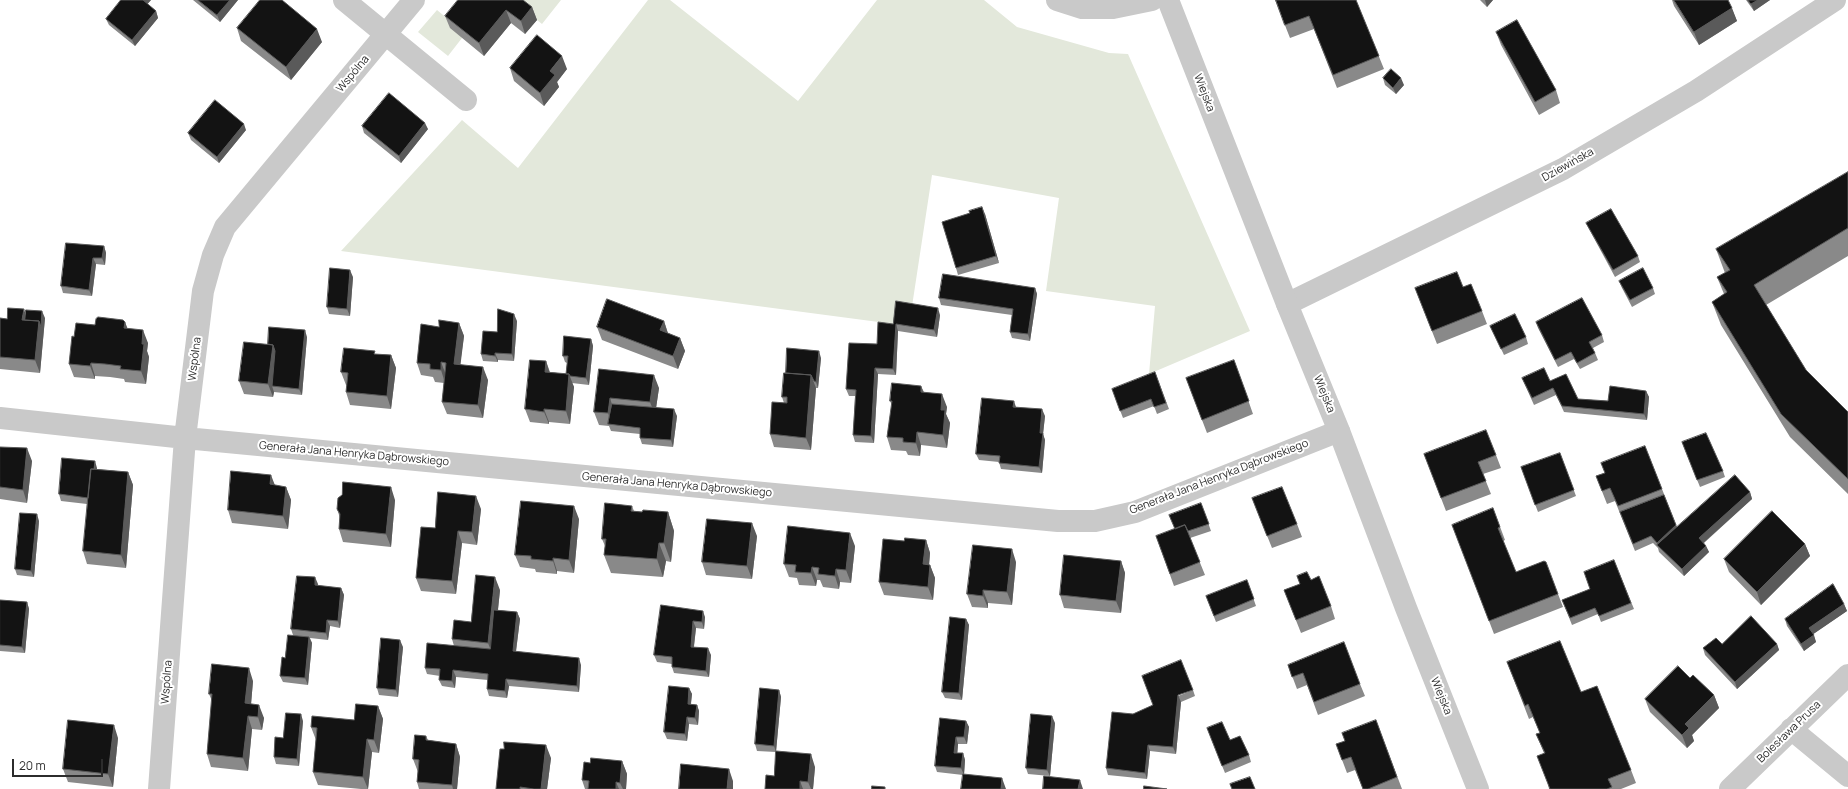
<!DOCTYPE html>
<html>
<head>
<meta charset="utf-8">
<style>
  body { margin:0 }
  #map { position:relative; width:1848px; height:789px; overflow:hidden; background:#fff; font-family:Manrope,sans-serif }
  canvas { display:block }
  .scale { position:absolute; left:12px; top:759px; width:91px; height:18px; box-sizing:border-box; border:2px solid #2c2c2c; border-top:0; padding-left:5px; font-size:12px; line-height:14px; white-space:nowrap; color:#2c2c2c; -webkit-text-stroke:3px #fff; paint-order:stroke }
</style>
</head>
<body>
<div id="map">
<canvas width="1848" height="789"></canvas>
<div class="scale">20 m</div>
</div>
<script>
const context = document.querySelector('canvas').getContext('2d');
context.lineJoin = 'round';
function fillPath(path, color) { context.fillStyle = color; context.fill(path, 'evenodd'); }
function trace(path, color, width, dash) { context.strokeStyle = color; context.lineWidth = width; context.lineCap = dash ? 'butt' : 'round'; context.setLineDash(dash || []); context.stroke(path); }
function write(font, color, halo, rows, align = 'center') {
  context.font = font + ' Manrope,sans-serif'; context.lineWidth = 4; context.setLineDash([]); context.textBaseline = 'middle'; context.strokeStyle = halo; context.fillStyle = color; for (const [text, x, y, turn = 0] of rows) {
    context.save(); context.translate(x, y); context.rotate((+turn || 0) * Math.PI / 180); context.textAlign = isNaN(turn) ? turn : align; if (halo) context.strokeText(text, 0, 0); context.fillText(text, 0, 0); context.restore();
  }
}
const green = new Path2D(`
  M512,0H561L542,24Z
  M648,0H670L798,101L877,0H984L1017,27L1109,53L1128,54L1250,331L1149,374L1155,306L1046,291L1059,198L932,175L909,326L341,251L462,120L518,168Z
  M437,10L454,24L462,38L448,56L418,32Z`);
const minor = new Path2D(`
  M344,0L466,100
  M1057,0L1082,8H1113L1152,0
  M1287,304L1563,169L1696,91L1835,0
  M0,418L185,438L1058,521H1095L1135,512L1339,431
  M1791,729L1848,776
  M159,789L185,438L203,291L213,255L225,227L414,0
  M1730,789L1848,675`);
const tertiary = new Path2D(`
  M1168,0L1287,304L1339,431L1406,608L1478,789`);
const wall = new Path2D(`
  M121,0H151L147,4L156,11L158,18L135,46L109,25L106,19Z
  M193,0H238L220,22Z
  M1275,0H1356L1384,69L1337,88L1314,29L1290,38Z
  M1480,0H1493L1487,7Z
  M1672,0H1728L1737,21L1699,45L1674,6Z
  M1746,0H1770L1754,11Z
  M532,7L537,20L525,34L511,23L484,56L450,28L445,16Z
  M237,28L322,42L291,80L241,41Z
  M1496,32L1556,90L1560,103L1539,115L1501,45Z
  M510,68L567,69L557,82L559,87L544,106L514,81Z
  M1383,78L1404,85L1396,94L1385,85Z
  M362,126L428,129L401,163L364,133Z
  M246,130L219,163L191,140L188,133Z
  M1848,172V256L1766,305L1806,370L1848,412V494L1790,437L1721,325L1712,302L1724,294L1717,277L1725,273L1716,249Z
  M970,213L985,214L999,263L958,275L956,268Z
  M1586,223L1638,256L1640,262L1615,277L1589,229Z
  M104,246L106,253L105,265L96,264L92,296L63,293L61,286Z
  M353,277L350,316L329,314L327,307Z
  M1619,281L1653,288L1655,294L1632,307L1622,288Z
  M1463,287L1482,311L1487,324L1437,344L1415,288Z
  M1035,288L1037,294L1030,341L1012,338L1010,332L1012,315L941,305L939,298Z
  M940,315L937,337L898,331L896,375L878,374L874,443L855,442L853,435L855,396H849L846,389L893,324Z
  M26,316L45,318L40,373L0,369V318L7,319Z
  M517,321L514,361L498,360V362L483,361L481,354L497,332Z
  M664,321L668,333L680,338L685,351L678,369L602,340L597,327Z
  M125,322L127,328L148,343L147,351L149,357L146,384L125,382L124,379L110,377L95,376V379L74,377L69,364L74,337L95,325Z
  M1536,322L1602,335L1604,342L1593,348L1598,360L1580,369L1574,359L1558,367L1538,328Z
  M459,323L464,336L460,364L488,380L483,418L447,414L442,402L444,383L435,382L433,377L421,375L417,363L439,327Z
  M1490,326L1526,337L1528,344L1504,355L1493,332Z
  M307,337L302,395L274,392L273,397L244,394L239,381L268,344Z
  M591,339L593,346L589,385L572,383L574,387L570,424L549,422V424L530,422L525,409L546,361L550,372L566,374L567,363L565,362L563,356Z
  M376,354L391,355L396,368L391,409L350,405L346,392L347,385H346L341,372Z
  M821,358L818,388H816L811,450L774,447L770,434L784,403L782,397L786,373Z
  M1234,360L1253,414L1207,433L1186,378Z
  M599,369L659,388L656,408L677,416L673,447L642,444L640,438V434L611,431L609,426L599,425L594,412Z
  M1155,372L1169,409L1157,414L1154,406L1123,418L1112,389Z
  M1522,378L1550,381L1578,399L1608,401L1646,391L1649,397L1647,420L1564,412L1556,395L1534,405L1525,385Z
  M921,386L924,392L947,407L946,414L950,423L947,448L921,445L920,456L908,455L906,451L891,450L887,437L892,405L890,401Z
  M1016,407L1045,416L1043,434L1045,440L1042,473L1001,469L999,462L979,460L976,454Z
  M1682,442L1723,471L1725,477L1700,487Z
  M1645,446L1677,527L1750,492L1752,499L1704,543L1706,546L1709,552L1684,576L1659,552L1658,548L1653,543L1635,551L1615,501L1607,504L1596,476L1604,473Z
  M0,447L32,461L27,503L0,499Z
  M1560,453L1576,496L1538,512L1521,467Z
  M1424,454L1496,455L1501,468L1483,474L1491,494L1446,511Z
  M97,468V469L128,472L133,485L126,568L87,564L83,551L87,504L61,501L59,494Z
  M286,487L291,500L288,529L232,523L228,510Z
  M1252,498L1297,524L1302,537L1272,548Z
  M395,500L391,547L343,542L339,529L340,518L337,509Z
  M1201,503L1211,531L1190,538L1205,575L1174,586L1156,536L1174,529Z
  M632,506L634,511L642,512H668L674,531L671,562L666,561L663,577L611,573L604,555L605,546L602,539Z
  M1493,508L1505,540L1503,541L1516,572L1558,594L1563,607L1494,634L1457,537Z
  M481,509L477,545L462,543L456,594L421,591L416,578L435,528Z
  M579,519L574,573L557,571V574L536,572L535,569L520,567L515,555Z
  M39,521L34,577L17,575L15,569Z
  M757,536L752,579L706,575L702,562Z
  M926,540L930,553L929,565H930L935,578L933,600L884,595L879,582L904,541Z
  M1805,544L1810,556L1761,605L1729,572L1724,559Z
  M855,546L851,583L840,582L839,589L823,587L820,580H817L816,586L799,585L797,578L789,577L784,564Z
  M1614,560L1634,609L1601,622L1598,614L1572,625L1562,600L1590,589Z
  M1121,561L1125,573L1121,613L1064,608L1060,595Z
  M1016,562L1012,605L988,603V608L972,607L967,594Z
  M1297,576L1331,606L1335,619L1301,633L1284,590L1300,584Z
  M1247,580L1256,606L1216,622L1206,596Z
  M318,584V586L341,588L344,595L340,628L330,626L328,640L310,638L312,643L308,685L283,682L280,676L293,635L291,629Z
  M500,590L498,610L517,612L520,619L516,652L581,665L579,692L509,686L507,698L489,696L487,689L488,680L456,677L455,688L442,686L439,680L440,676L427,674L425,668L454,646L452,639L471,622Z
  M0,600L27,602L29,609L25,653L0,651Z
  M1844,604L1847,611L1813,634L1816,642L1804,651L1787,626L1785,619Z
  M661,605L705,617L704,629L696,628L694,647L711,655L709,677L674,673L672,667V664L657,662L654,655Z
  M966,619L969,625L962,700L945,698L942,692Z
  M1722,644H1777L1779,650L1737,689L1705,655L1703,648Z
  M403,647L398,697L379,695L377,688Z
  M1507,662L1581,692L1631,770L1636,783L1621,789H1549L1544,753L1536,734L1540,733L1533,717L1529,719Z
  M1288,665L1360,684L1365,696L1318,715L1307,685L1297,689Z
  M1690,678L1714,695L1719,708L1692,735L1694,741L1687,748L1650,712L1645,699Z
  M253,681L251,704L264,718L262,730L252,729L248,771L211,767L207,754L212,701L209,694Z
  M689,688L692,694L691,704L697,705L699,711L698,725L689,724L687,741L667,739L664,732Z
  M779,690L781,697L776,751L815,767L813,789H765L774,776L776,752L757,751L755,744Z
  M1193,690L1195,696L1181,702L1176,754L1150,751L1147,779L1108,775L1106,768L1133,714Z
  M378,706L383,719L379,753L372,752L368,789H361L318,785L313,772L316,740L311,727L354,720Z
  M1376,720L1402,789H1363L1355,770L1347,773L1341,757L1344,741Z
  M303,721L299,766L276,764L274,757L283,738Z
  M966,721L969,727L967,744H958L957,753H963L965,760L964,774L963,775L937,772L935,766Z
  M1055,723L1050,776L1028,774L1026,768Z
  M1207,728L1230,740L1249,755L1251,762L1225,773Z
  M426,736L428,740L456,744L460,757L457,789H419L417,782L418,772L413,759Z
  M118,738L113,787L68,782L63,769Z
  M551,758L547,789H496Z
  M622,761L627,774L626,789H585L582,780L590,763Z`);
const shadedWall = new Path2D(`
  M143,0H151L145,7Z
  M230,0H238L220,22L217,15Z
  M1485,0H1493L1487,7Z
  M1758,0H1770L1754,11L1751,4Z
  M532,7L537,20L525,34L521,21Z
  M1732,8L1737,21L1699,45L1694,32Z
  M506,10L511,23L484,56L479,43Z
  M156,11L158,18L135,46L132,40Z
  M317,29L322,42L291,80L286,67Z
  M562,56L567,69L557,82L559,87L544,106L540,93L550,71Z
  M1401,78L1404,85L1396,94L1393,88Z
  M425,123L428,129L401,163L399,156Z
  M244,124L246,130L219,163L217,157Z
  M982,207L985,214L999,263L996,256Z
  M104,246L106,253L105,265L102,258Z
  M93,258L96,264L92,296L89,290Z
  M350,270L353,277L350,316L347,309Z
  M1035,288L1037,294L1030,341L1028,334Z
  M938,308L940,315L937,337L934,330Z
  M24,309L28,322L22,320Z
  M42,311L45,318L40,373L35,360L39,321Z
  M514,314L517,321L514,361L512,354Z
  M664,321L668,334L660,330Z
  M125,322L130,335L124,328Z
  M459,323L464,336L459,377L454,364Z
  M896,324L898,331L896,375L893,369Z
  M143,330L148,343L147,351L149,357L146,384L141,371L142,344Z
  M305,330L307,337L302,395L299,389Z
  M680,338L685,351L678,369L673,356Z
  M591,339L593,346L589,385L586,378Z
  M273,345L278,358L272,386L274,392L273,397L268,384Z
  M819,351L821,358L818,388L816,382Z
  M495,353L498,360V362L495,356Z
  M391,355L396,368L391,409L387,396Z
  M546,361L550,374L545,372Z
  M441,362L446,375L445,383L441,370Z
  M91,363L95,376V379L90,366Z
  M483,367L488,380L483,418L478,405Z
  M875,368L878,374L874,443L871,436Z
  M569,374L574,387L570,424L566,411Z
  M654,375L659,388L655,415L650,402Z
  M811,375L816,388L811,450L806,438Z
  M921,386L926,399L921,392Z
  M1646,391L1649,397L1647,420L1644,414Z
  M942,394L947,407L946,414L950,423L947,448L943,435L941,410Z
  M610,398L614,411L612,424L608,413Z
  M1014,401L1016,407H1013Z
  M544,409L549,422V424L544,412Z
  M674,409L677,416L673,447L671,440Z
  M1042,409L1045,416L1043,434L1045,440L1042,473L1039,467L1040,433Z
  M917,432L921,445L920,456L916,443Z
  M27,448L32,461L27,503L23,490Z
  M95,461L97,468L93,505L91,498Z
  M128,472L133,485L126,568L121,555Z
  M271,475L276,488L270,484Z
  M286,487L291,500L288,529L283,516Z
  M391,487L395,500L391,547L386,534Z
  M1750,492L1752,499L1701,545L1699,538Z
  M476,496L481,509L477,545L472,532Z
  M574,506L579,519L574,573L569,560Z
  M668,512L674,531L671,562L664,543Z
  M37,514L39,521L34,577L31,571Z
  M752,523L757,536L752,579L747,566Z
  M1676,525L1679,532L1658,546L1657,543Z
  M458,531L462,543L456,594L452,581Z
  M850,533L855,546L851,583L846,570Z
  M926,540L930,553L928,577L923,564Z
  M659,543L666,561L663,577L657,559Z
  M1805,544L1810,556L1761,605L1757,592Z
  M1706,546L1709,552L1684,576L1682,569Z
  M1012,549L1016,562L1012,605L1007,592Z
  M553,558L557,571V574L553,561Z
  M1121,561L1125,573L1121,613L1116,601Z
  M930,565L935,578L933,600L928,587Z
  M812,567L817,580L816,586L811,573Z
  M836,569L840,582L839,589L835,576Z
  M315,577L318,584L317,592L315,585Z
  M495,577L500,590L493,656L488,643Z
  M341,588L344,595L340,628L338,621Z
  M983,590L988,603V608L983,596Z
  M27,602L29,609L25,653L22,647Z
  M1844,604L1847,611L1812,635L1809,628Z
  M703,611L705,617L704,629L702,622Z
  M517,612L520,619L515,658L513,651Z
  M966,619L969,625L962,700L959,693Z
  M327,620L330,626L328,640L326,633Z
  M693,621L696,628L693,653L691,647Z
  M1814,635L1816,642L1804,651L1801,644Z
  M309,637L312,643L308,685L305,678Z
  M400,640L403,647L398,697L396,690Z
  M1777,644L1779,650L1737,689L1735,682Z
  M708,648L711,655L709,677L706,671Z
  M579,658L581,665L579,692L577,686Z
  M249,668L253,681L250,716L245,703Z
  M453,670L456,677L455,688L452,681Z
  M506,679L509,686L507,698L505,691Z
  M689,688L692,694L690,710L688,704Z
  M779,690L781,697L776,752L774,746Z
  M1178,695L1181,702L1176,754L1173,747Z
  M1714,695L1719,708L1692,735L1694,741L1687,748L1682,735L1685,724Z
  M259,705L264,718L262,730L258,717Z
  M697,705L699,711L698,725L695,718Z
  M378,706L383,719L379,753L374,740Z
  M301,714L303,721L299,766L297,759Z
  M248,716L252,729L248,771L243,758Z
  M1052,716L1055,723L1050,776L1047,770Z
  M687,717L689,724L687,741L685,734Z
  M966,721L969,727L967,744L964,737Z
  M114,725L118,738L113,787L108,774Z
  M956,737L958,744L957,759L954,753Z
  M367,739L372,752L368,789L363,777Z
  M456,744L460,757L457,789H453L452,785Z
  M546,745L551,758L547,789H541Z
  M1148,745L1150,751L1147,779L1145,773Z
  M963,753L965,760L964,775L961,768Z
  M811,754L815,767L813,789H811L808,782Z
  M622,761L627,774L626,789H623L620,783Z
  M729,769L733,781V789H727Z
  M1002,778L1006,789H1001Z
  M1080,780L1083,789H1078Z
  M800,781L803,789H800Z
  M616,782L619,789H616Z`);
const building = new Path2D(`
  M121,0H143L156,11L132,40L106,19Z
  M198,0H230L217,15Z
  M260,0H282L317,29L286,67L237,28Z
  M458,0H523L532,7L521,21L506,10L479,43L445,16Z
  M1276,0H1356L1379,56L1333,75L1309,16L1285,25Z
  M1674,0H1728L1732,8L1694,32Z
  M1748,0H1758L1751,4Z
  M1517,20L1556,90L1535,102L1496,32Z
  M537,35L562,56L550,71L555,75L540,93L510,68Z
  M1391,69L1401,78L1393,88L1383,78Z
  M389,93L425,123L399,156L362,126Z
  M215,100L244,124L217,157L188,133Z
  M1848,172V228L1754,285L1806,370L1848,412V479L1781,414L1712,302L1727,292L1717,277L1730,270L1716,249Z
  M982,207L996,256L956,268L942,222L970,213L969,211Z
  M1611,209L1638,256L1613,270L1586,223Z
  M66,243L104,246L102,258H93L89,290L61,286Z
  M330,268L350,270L347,309L327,307Z
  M1643,268L1653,288L1630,300L1619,281Z
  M1457,272L1463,287L1471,284L1482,311L1432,331L1415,288Z
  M943,274L1035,288L1028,334L1010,332L1013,309L939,298Z
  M1582,298L1602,335L1589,342L1595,353L1577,363L1571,352L1555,360L1536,322Z
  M607,299L664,321L660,330L680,338L673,356L597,327Z
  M896,301L938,308L934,330L896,324L893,369L875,368L871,436L853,435L856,390L846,389L849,343L877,344L878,322L893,324Z
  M8,308L24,309L22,320L39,321L35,360L0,357V318L7,319Z
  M498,309L514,314L512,354L495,353V356L481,354L483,331L497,332Z
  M26,310L42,311L41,327L39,321L25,320Z
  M1515,314L1526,337L1501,349L1490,326Z
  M98,317L123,320L125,322L124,328L143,330L142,344H144L141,371L120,369L121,366L105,364L91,363L90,366L69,364L72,336L74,337L76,323L95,325L96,319Z
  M439,320L459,323L454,364L483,367L478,405L442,402L446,363L441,362V370L430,369V364L417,363L421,324L439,327Z
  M269,327L305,330L299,389L272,386L275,351L273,345L268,344Z
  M564,336L591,339L586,378L570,376L569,374H566L568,356H563Z
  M244,342L273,345L268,384L239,381Z
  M344,348L375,351L374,354L391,355L387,396L346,392L348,373L341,372Z
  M787,348L819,351L816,382L814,381L811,375L786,373Z
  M530,360L546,361L545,372L569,374L566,411L544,409V412L525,409Z
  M1234,360L1249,401L1202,420L1186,378Z
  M1544,368L1550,381L1566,374L1578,399L1608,401L1610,386L1646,391L1644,414L1562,406L1553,388L1532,398L1522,378Z
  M599,369L654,375L650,402L610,398L608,413L594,412Z
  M1155,372L1166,403L1154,407L1151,399L1120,411L1112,389Z
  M784,373L811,375L806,438L770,434L772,402L787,403V397H782Z
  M892,383L921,386V392L942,394L941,410H945L943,435L917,432L916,443L903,442V438L887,437L892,401H890Z
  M982,398L1014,401L1013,407L1042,409L1040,433H1043L1039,467L999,463L1000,456L976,454Z
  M612,404L674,409L671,440L640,438V428L608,424Z
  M1486,430L1496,455L1478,462L1486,481L1441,498L1424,454Z
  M1706,433L1723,471L1697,480L1682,442Z
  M1645,446L1662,489L1618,506L1610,488L1602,491L1596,476L1605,473L1601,463Z
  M0,447L27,448L23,490L0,487Z
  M1560,453L1574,490L1535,505L1521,467Z
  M62,458L95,461L94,469H91L88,498L59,494Z
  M91,469L128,472L121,555L83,551Z
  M231,471L271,475L270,484L286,487L283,516L228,510Z
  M1735,475L1750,492L1699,538L1706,546L1682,569L1657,545Z
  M343,482L391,487L386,534L339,529L340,514L337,509L338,498L342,495Z
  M1282,487L1297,524L1267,536L1252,498Z
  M438,492L476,496L472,532L458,531L452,581L416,578L421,527L435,528Z
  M1664,495L1676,525L1657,543L1651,536L1633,544L1620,512Z
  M521,501L574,506L569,560L553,558V561L531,559V556L515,555Z
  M605,503L632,506L631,511L642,512L643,510L668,512L664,543H659L657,559L604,555L606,539H602Z
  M1201,503L1209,524L1188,531L1185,525L1175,529L1169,515Z
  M1493,508L1500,527L1498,528L1516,572L1544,561L1546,562L1558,594L1489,621L1452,525Z
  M1772,511L1805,544L1757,592L1724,559Z
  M20,513L37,514L31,571L15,569Z
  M707,519L752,523L747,566L702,562Z
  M1185,525L1200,562L1170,574L1156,536Z
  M788,526L850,533L846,570L836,569L835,576L818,574L819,568L812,567L811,573L795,572L796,565L784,564Z
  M905,538L926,540L923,564L930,565L928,587L879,582L883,539L904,541Z
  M973,545L1012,549L1007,592L983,590V596L967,594Z
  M1064,555L1121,561L1116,601L1060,595Z
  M1614,560L1631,603L1599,616L1595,608L1570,618L1562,600L1590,589L1584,572Z
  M1307,572L1311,580L1319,576L1331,606L1296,620L1284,590L1300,584L1297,576Z
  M476,575L495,577L488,643L452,639L454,620L471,622Z
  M297,576L315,577V585L341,588L338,621L327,620L326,633L291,629Z
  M1247,580L1254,599L1214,616L1206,596Z
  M1833,584L1844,604L1809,628L1814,635L1801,644L1785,619Z
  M0,600L27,602L22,647L0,645Z
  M661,605L703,611L702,622L693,621L691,647L708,648L706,671L672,667V657L654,655Z
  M494,610L517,612L513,651L579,658L577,686L506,679L505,691L487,689L488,674L453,670L452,681L439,680L440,669L425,668L427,643L490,649Z
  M1751,616L1777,644L1735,682L1703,648L1716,638L1722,644Z
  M950,617L966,619L959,693L942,692Z
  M288,635L309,637L305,678L280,676L282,657L285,658Z
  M381,638L400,640L396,690L377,688Z
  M1560,641L1581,692L1597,686L1631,770L1608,779L1612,787L1607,789H1550L1537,756L1545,753L1536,734L1540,733L1528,704L1525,706L1507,662Z
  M1344,642L1360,684L1314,702L1303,673L1292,677L1288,665Z
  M1181,660L1193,690L1178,695L1173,747L1148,745L1145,773L1106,768L1112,712L1133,714L1153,705L1142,676Z
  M212,664L249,668L245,703L259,705L258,717L248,716L243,758L207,754L212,694H209Z
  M1678,666L1690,678L1693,675L1714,695L1685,724L1689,728L1682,735L1645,699Z
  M669,686L689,688L688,704L697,705L695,718L687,717L685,734L664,732Z
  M760,688L779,690L774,746L755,744Z
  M356,704L378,706L374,740L367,739L363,777L313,772L317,728L311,727L312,716L354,720Z
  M286,713L301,714L297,759L274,757L275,737L283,738Z
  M1031,714L1052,716L1047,770L1026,768Z
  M940,718L966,721L964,737H956L954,753H963L961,768L935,766Z
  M68,720L114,725L108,774L63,769Z
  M1376,720L1397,777L1368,789H1363L1351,757L1342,760L1336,744L1345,741L1342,733Z
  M1222,722L1230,740L1240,736L1249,755L1222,766L1207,728Z
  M415,735L426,736V740L456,744L452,785L417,782L419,760L413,759Z
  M504,742L546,745L541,789H534L520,787V789H496L500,749H504Z
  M776,751L811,754L808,782L800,781V789H765L766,775L774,776Z
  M591,758L622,761L620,783L616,782V789H588L589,781L582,780L584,762L590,763Z
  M681,764L729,769L727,789H679Z
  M963,774L1002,778L1001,789H961Z
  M1044,776L1080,780L1078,789H1043Z
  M1250,777L1255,789H1232L1230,784Z
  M872,786L885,787V789H872Z
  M1144,786L1167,789H1144Z`);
const streetNames = [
  ["Wspólna",353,74,-50],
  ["Wiejska",1204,93,69],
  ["Dziewińska",1568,165,-29],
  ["Wspólna",195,359,-83],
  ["Wiejska",1324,394,68],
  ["Generała Jana Henryka Dąbrowskiego",354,454,5],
  ["Generała Jana Henryka Dąbrowskiego",1219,477,-21],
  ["Generała Jana Henryka Dąbrowskiego",677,485,5],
  ["Wspólna",167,682,-86],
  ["Wiejska",1441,696,68],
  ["Bolesława Prusa",1789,732,-44]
];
fillPath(green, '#e3e8db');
trace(minor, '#c9c9c9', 22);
trace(tertiary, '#c9c9c9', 22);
fillPath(wall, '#898989');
fillPath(shadedWall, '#5a5a5a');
fillPath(building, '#131313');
trace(building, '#5a5a5a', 1);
write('11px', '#2c2c2c', '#fff', streetNames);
</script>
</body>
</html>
